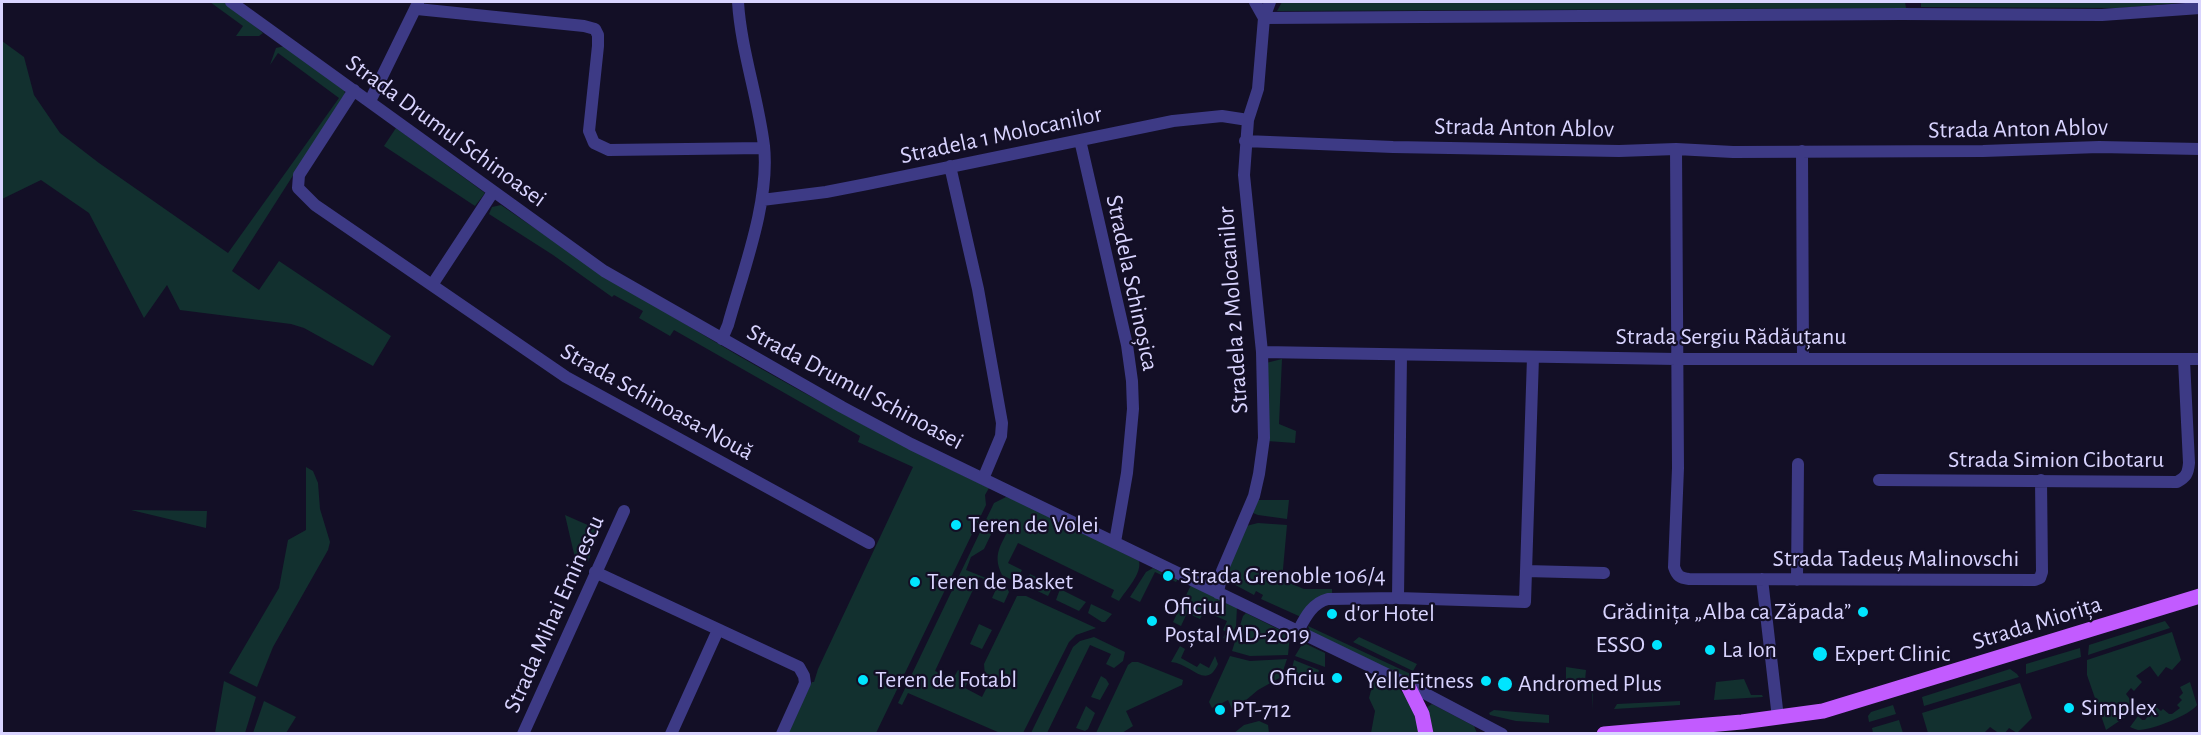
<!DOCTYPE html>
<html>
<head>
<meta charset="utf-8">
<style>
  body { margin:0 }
  #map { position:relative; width:2201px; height:735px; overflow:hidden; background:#130f26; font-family:"Alegreya Sans",sans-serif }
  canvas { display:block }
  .frame { position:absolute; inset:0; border:3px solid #d9d4ff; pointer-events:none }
</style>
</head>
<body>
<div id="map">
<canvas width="2201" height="735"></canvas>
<div class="frame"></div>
</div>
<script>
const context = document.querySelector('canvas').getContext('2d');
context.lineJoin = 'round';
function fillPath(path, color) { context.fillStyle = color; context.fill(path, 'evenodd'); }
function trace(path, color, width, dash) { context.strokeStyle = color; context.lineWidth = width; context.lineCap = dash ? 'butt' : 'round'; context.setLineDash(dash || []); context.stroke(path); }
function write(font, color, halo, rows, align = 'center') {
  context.font = font + ' "Alegreya Sans",sans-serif'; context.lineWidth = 4.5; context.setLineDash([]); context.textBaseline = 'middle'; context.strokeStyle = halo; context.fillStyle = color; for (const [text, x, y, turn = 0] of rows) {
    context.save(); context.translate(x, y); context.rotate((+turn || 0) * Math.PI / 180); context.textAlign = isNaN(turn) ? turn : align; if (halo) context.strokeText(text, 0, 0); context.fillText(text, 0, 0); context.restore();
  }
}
const green = new Path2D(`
  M210,2H226L263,33L259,36H236L243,26Z
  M1282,2H1905L1906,8L1277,11Z
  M1921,2H2191L2120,8L1921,7Z
  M2,41L24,57L34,95L60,133L99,163L228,253L339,98L278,53L270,65L276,48L285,46L344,89L345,94L232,271L259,290L279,261L391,336L373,366L304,328L291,324L180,310L167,285L144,318L89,213L41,180L2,199Z
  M396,128L485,193L475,206L384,146Z
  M501,205C655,312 819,406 989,488L985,495L986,505L876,733H787L812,682H814L818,669L913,467L858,442L860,436L674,330L670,336L639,318L643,311L614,295L612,297L553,255L489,214L492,207Z
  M1282,359L1279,424L1296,431L1295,443L1267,441L1266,363Z
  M306,467L313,471L318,483L320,509L330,542L328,550L273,647L257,687L229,673L279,588L288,540L306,530Z
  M1006,497L1012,498L1139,561C1142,574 1126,590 1119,601L1111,597L1114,590L1018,543L1008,563L1022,570L1016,582L1002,575C992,554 1001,546 1010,526L998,520L984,549L971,557L966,570L1006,586L1009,592L1004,603L992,598L998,585L979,577L935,671L953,679L958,670L969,678L965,688L982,697L991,679L985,676L984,664L1017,596H1026L1096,628L1076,635L1069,642L1023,733H1000L908,693L902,705L898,703L994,503Z
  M1258,500H1289L1287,519L1258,515L1253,513Z
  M131,510L207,511L206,528Z
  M565,515L599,530L588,562L575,558Z
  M1258,523L1287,525L1282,580L1304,589H1332V594C1316,594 1310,605 1301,617L1261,599L1263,595L1256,591L1254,595L1226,580L1228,567L1246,526Z
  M1153,568L1178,579L1176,582L1155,572L1140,602L1130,597L1146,572Z
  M1030,574L1053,586L1048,596L1025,585Z
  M1191,585L1237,607L1236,626L1229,640L1223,638L1226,632L1223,630L1227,621L1204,611L1200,619L1187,613L1181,626L1173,622Z
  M1060,589L1086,602L1079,611L1056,600Z
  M1091,604L1112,614L1105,622H1102L1088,613Z
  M1246,613L1290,635L1288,655L1250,656L1232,651L1243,616Z
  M2165,621L2170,628L2088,655L2089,645Z
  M979,624L992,630L982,649L970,644Z
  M1308,626L1413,675L1411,680L1310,631Z
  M2172,632L2181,660L2172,670L2166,667L2158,677L2150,666L2136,676L2142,682L2134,691L2131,688L2126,694L2132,702L2129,707L2134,711L2106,730L2087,675V660Z
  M1094,637L1125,652L1123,661L1114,668L1106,664L1111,654L1090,645L1047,733H1031L1073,647L1080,641Z
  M1359,637L1417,664L1413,671L1353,642Z
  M1306,644L1325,653V667L1295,656L1301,646Z
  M1180,646L1185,649L1181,658L1197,667L1200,663L1209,668L1215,656L1218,664C1206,691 1191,663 1171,662Z
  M2080,648L2081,657L2026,674V664Z
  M1230,656L1250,661L1287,659L1281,677L1258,690L1233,711L1228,700L1212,708L1209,702Z
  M1294,660L1319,670L1317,677C1309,675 1303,678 1293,676L1291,673Z
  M1132,662H1138L1183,680L1182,685L1126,711L1133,726L1122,733H1096L1128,665Z
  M1566,667L1586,670L1585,681L1593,686L1592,711V687L1566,683Z
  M2010,669L2017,674L2019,677L1924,706L1922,697Z
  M1101,676L1106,679L1109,684L1100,700L1091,697Z
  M1381,679C1407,685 1413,712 1421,733H1371L1375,711L1369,698L1373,683Z
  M1744,679L1751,695H1762L1763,697L1714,700L1716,682Z
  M224,681L256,697L245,733H215Z
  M2190,682L2197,705C2190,715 2152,730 2139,730C2137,730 2133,728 2130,727L2138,716L2142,720H2145L2155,706L2161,711L2163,709L2169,714H2172L2180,708L2177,705L2182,700L2179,697L2183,693L2180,687Z
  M2020,683L2032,718L2017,733L2009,728L2005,733H1996L1997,732L1990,727L1984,733H1928L1922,713Z
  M264,701L296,717L286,733H253Z
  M1680,701V705L1614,709L1617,704Z
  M1432,704L1474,726L1477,733H1430L1426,708Z
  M1893,705L1896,714L1869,722L1868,716L1871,712Z
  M1086,706L1095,713L1088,729L1085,731L1076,728Z
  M1494,710L1549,715V723L1516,721L1490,715L1489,713Z
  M1899,720L1903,733H1873L1872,728Z
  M1259,721L1268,725L1269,733H1234L1244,725Z`);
const minor = new Path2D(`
  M231,2L604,271L842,407L911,444L1407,684L1502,734
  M1255,2L1264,18
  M417,9L584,26L595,29L598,35V46L589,131L594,143L609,150L764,148
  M1264,18L1901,14L2102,15L2200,8
  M354,90L299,175L298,188L315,205L566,377L869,543
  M370,101L418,3
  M1080,140L1127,345L1132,381L1133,409L1127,473L1115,542
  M1245,141L1393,147L1619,151L1676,149L1733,152L1983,151L2099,147L2200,149
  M1676,149L1678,468L1674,567C1677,576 1680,578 1689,579L2035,580L2040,578L2042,572L2041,480
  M1802,151L1803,358
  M950,166L978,289L1002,423L1001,436L983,479
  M762,200L826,192L867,184L1173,121L1222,116L1248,120
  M432,285L493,192
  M722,339L728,325C743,271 770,201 764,146C758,97 741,50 738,2
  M1262,352L1676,359H2200
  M1879,480L2177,482C2186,477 2188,474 2189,463L2184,360
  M1526,571L1604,573
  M595,572L799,667L804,676L805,683L782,734
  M1762,579L1778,718
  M1797,580L1798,464
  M1218,593L1222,571L1254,496L1259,474L1264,438L1262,352L1244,175L1248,120L1258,89L1264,18L1270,2
  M1398,598L1401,355
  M1298,631C1305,618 1312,603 1328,599L1398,598L1525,602L1533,357
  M523,734L624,511
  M671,734L718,630`);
const major = new Path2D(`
  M1407,684L1422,714L1426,734
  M1604,734L1742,722L1823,711L2200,596`);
const markers = [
  [956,525,6,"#00e5ff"],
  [1168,576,6,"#00e5ff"],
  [915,582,6,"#00e5ff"],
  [1863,612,6,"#00e5ff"],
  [1332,614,6,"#00e5ff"],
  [1152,621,6,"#00e5ff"],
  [1657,645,6,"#00e5ff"],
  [1710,650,6,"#00e5ff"],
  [1820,654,8,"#00e5ff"],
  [1337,678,6,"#00e5ff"],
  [863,680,6,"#00e5ff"],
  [1486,681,6,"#00e5ff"],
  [1505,684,8,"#00e5ff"],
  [2069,708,6,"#00e5ff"],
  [1220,710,6,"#00e5ff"]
];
const streetNames = [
  ["Strada Anton Ablov",1524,128,1],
  ["Strada Anton Ablov",2018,129,-1],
  ["Strada Drumul Schinoasei",446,131,36],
  ["Stradela 1 Molocanilor",1001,135,-12],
  ["Stradela Schinoșica",1132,283,78],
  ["Stradela 2 Molocanilor",1233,310,-94],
  ["Strada Sergiu Rădăuțanu",1731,337],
  ["Strada Drumul Schinoasei",855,387,28],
  ["Strada Schinoasa-Nouă",657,402,29],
  ["Strada Simion Cibotaru",2056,460],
  ["Strada Tadeuș Malinovschi",1896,559],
  ["Strada Mihai Eminescu",554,614,-66],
  ["Strada Miorița",2037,623,-17]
];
const poiNames = [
  ["Teren de Volei",968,525],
  ["Strada Grenoble 106/4",1180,576],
  ["Teren de Basket",927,582],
  ["Oficiul",1164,607],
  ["Poștal MD-2019",1164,635],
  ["Grădinița „Alba ca Zăpada”",1851,612,"right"],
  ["d'or Hotel",1344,614],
  ["ESSO",1645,645,"right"],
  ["La Ion",1722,650],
  ["Expert Clinic",1834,654],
  ["Oficiu",1325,678,"right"],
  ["Teren de Fotabl",875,680],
  ["YelleFitness",1474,681,"right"],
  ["Andromed Plus",1518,684],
  ["Simplex",2081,708],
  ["PT-712",1232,710]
];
fillPath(green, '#12302f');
trace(minor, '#3d3a85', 12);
trace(major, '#c25bff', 15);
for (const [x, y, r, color] of markers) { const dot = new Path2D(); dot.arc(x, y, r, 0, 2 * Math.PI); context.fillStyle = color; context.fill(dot); trace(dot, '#130f26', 2); }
write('24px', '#d9d4ff', '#130f26', streetNames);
write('24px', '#d9d4ff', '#130f26', poiNames, 'left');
</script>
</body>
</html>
